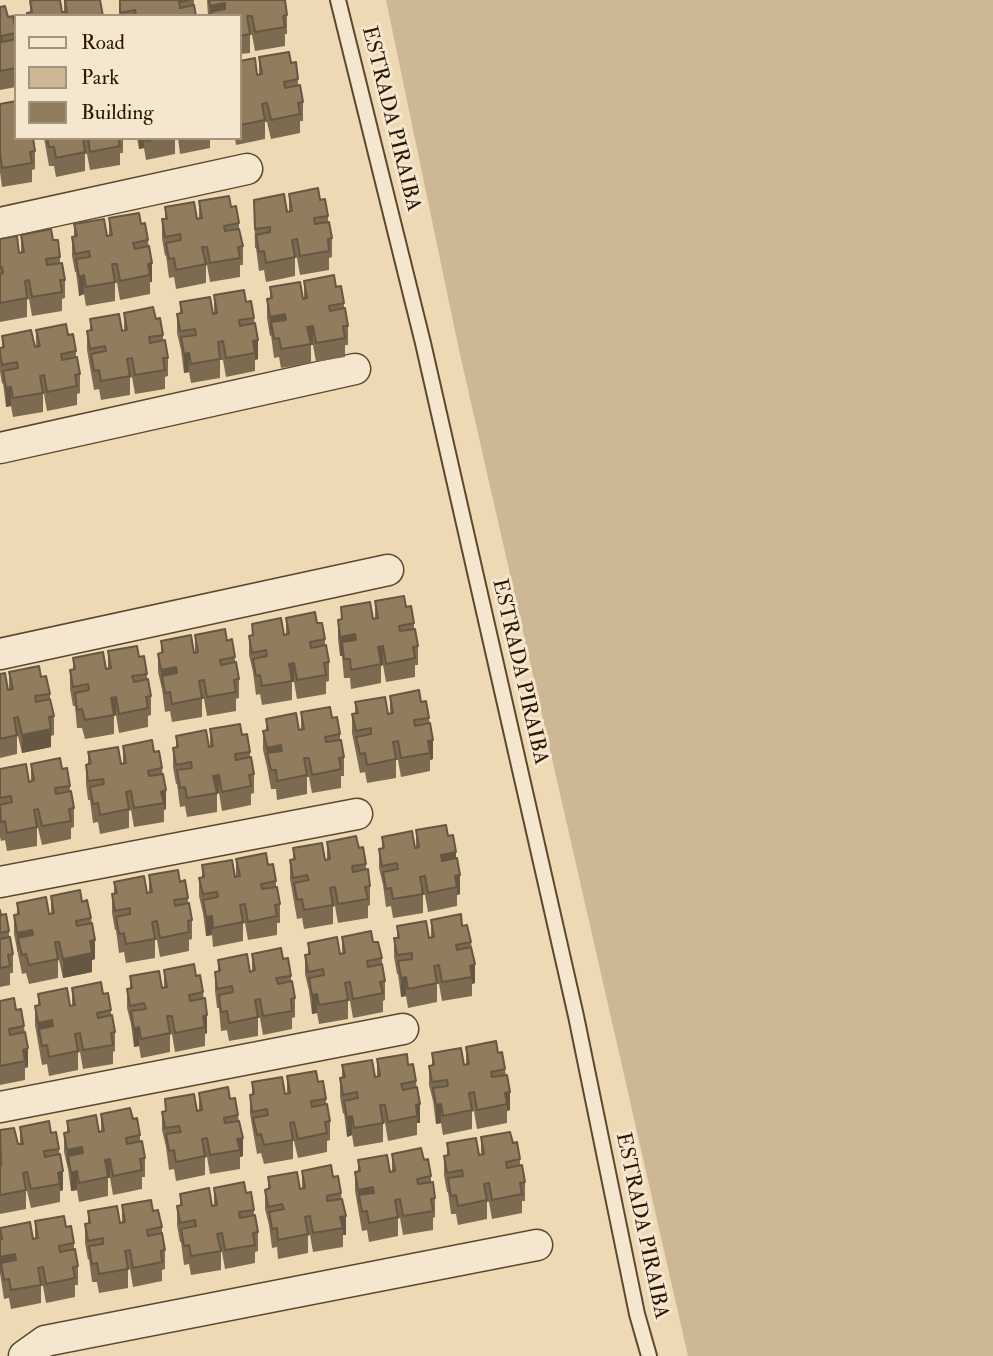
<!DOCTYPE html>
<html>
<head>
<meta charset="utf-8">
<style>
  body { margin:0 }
  #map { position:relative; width:993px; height:1356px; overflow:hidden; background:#eed9b5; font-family:"IM FELL Double Pica",serif }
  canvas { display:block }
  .legend { position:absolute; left:14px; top:14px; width:228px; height:126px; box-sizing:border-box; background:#f4e6cf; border:2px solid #a4937c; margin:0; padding:9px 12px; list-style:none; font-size:21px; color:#2c1700 }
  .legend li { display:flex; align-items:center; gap:14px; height:35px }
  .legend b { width:35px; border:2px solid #a4937c }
</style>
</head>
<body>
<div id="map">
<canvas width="993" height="1356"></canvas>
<ul class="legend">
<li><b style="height:9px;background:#f4e6cf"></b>Road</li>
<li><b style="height:19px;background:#cdb896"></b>Park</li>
<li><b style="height:19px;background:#917c5e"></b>Building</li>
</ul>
</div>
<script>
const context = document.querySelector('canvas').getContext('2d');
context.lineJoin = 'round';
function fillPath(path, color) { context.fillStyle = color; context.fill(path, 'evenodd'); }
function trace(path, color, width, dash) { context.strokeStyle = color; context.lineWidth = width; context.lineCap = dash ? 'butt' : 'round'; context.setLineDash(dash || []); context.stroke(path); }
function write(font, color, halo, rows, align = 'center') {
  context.font = font + ' "IM FELL Double Pica",serif'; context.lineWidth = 6; context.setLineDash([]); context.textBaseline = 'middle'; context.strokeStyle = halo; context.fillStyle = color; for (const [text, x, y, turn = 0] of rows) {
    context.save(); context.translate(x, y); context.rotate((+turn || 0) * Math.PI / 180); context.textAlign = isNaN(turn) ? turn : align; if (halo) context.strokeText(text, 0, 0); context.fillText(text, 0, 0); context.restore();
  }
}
const green = new Path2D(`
  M386,0H993V1356H688L459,350Z`);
const lane = new Path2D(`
  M338,0L423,343L576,1016L637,1314L649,1356`);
const street = new Path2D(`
  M0,223L247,169
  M0,448L355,369
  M0,654L388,570
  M0,882L357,814
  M0,1107L403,1029
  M24,1356L45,1341L537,1245`);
const wall = new Path2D(`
  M64,0H95L103,16L30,13V1L64,12Z
  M120,0H194V5L196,16H120Z
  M207,0H285L287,15V34H285V46L255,51L252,35H250V53L240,54V16H208Z
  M0,7L8,17L16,33V87L0,90Z
  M259,57L291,63L298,79V85L303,102V121H300V133L271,139L267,122H265V139L236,145L235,138H240V61L257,75H259Z
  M0,104L16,138L35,151V169L32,170V182L2,187L0,172Z
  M44,138H123V153H120V165L90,170L87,154H85V171L56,177L54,166H49Z
  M137,138H175V154L146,160L144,148L139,149Z
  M178,138H210V148L180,154Z
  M289,194L320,200L328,216V222L332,238V257L329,258V270L300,275L297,258H295V276L266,282L264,270L259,271L256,248H255L254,200L287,212L289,211Z
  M199,201L231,207L239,223V229L243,246V265H240V277L210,282L207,265L206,266V283L176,289L174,277L169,278L166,255L165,256L162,238V219H165V207L197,219H199Z
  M109,218L141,224L148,240L152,282H150V294L120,300L117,283H115V301L86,306L84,294L79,296L76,272H75L72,256V237L74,236V224L107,236H109Z
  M21,235L53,240L60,257V263L65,280V298L62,299V311L32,316L29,299L27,300V317L0,322V239L19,253L21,252Z
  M304,281L336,287L344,303V309L348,326V345H345V357L316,362L313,345H311V363L281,368L279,357L274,358L271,335L270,336L267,318V299H270V287L303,299H304Z
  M214,295L246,302L254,318L258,359L255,360V371L226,377L223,360H220V378L191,383L189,372L184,373L181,350L177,333V314H180V302L214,313Z
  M124,313L156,319L163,335V341L168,358V376L165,377V389L135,394L132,377L130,378V395L101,400L99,389L94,390L87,350V331H90V319L122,331H124Z
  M36,330L68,335L76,351V357L80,374V393L77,394V405L47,411L44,394H43V412L13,417L11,406L6,407L3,383L2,384L0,372V348L2,347V336L36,347Z
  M375,601L406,607L414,623V629L418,646V665H415V677L386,682L383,665L381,666V683L351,689L350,678H344L342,656H340L338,639V620L341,619V607L373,619H375Z
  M286,618L317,623L325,639V645L329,662V681L326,682V694L297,699L294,682H292V700L262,705L260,694L256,695L253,672L249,655V636H252V624L286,635Z
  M195,635L227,641L235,657V663L239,679V698L236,699V711L207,716L204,699H202V717L172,722L170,711L165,712L162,689L158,672V654L161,653V641L194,653L195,652Z
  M108,651L139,657L147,674V679L151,696V715L148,716V727L119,733L116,715L114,716V734L85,739L82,728H77L75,706H73L70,689V670L73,669V658L106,669H108Z
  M9,672L41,677L50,694V699L54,716V735L51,736V747L22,753L18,736L17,737V754L0,758V674L8,690H9Z
  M390,696L421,702L429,718L433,759L430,760V771L401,777L398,760H396V778L367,783L365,772L360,773L352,733V714H355V702L388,714L390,713Z
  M301,712L332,718L340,734V740L344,757V776H341V788L312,793L309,777H307V794L277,800L276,789H271L267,767L263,750V731L266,730V719L299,730H301Z
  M210,729L242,735L250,752V757L254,774V793L251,794V805L222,811L219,793L217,794V812L187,817L185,806L180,807L177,784H176L173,767V748L176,747V736L209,747H210Z
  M123,746L154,752L162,768L166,809L164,810V822L134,827L131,810L129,811V828L100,834L98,822L93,823L90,800H88L86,784V765L88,764V752L121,764L123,763Z
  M31,764L62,769L70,786V792L74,808V827L71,828V839L42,845L38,828H37V846L7,851L5,840L1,841L0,837V769L29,782L31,781Z
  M416,830L448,836L456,858L460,894L457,895V906L428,912L425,895H423V913L393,918L391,906L386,907L383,885L379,868V849L382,848V837L415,848H416Z
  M327,842L359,848L366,864V870L370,886V905L368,906V918L338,923L335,906L333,907V924L304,929L302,918L297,919L290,879V860H293V848L325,860H327Z
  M236,859L268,865L276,881V887L280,904V923H277V935L248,940L245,923L243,924V941L213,947L212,935L206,936L203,913L199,896V878L202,877V865L235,877L236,876Z
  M149,875L180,882L188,898V903L192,920V939L189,940V951L160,957L157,940H155V958L126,963L124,952L119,953L116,930H115L112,913V894L114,893V882L147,893H149Z
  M51,896L82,902L91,918L95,959L92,960V972L63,978L59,960L58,961V978L29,984L26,973L22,974L14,934V915H17V903L49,914H51Z
  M0,910L1,915L9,931V937L13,954V973H10V985L0,987Z
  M431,920L462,926L471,942L475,983L472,984V996L442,1001L439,984H437V1002L408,1008L406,996L401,997L398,974H397L394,957V938H397V926L429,938L431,937Z
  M342,937L373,942L382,958V964L385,981V1000L383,1001V1012L353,1018L350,1001H348V1019L319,1024L317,1013L312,1014L309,991L305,974V955H308V943L340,954H342Z
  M252,954L283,959L291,976V982L295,998V1017L292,1018V1029L263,1035L260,1018H258V1036L229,1041L227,1030L221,1031L219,1008H217L215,991V972L218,971V960L250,972L252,971Z
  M164,970L196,976L203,992L207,1033L205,1034V1046L175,1052L172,1034L170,1035V1052L141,1058L139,1046L134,1047L131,1024L127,1008V989L130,988V976L162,988H164Z
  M72,988L103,994L111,1010V1016L115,1032V1051L113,1052V1064L83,1069L80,1052L78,1053V1070L49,1076L47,1064L42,1065L35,1025V1006H38V994L72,1005Z
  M0,1001L16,1010L24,1026L28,1067L25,1068V1080L0,1085Z
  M466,1047L498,1053L505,1069L510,1110L507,1111V1123L477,1129L474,1111L472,1112V1129L443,1135L441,1123L436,1124L433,1101L429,1085V1066L432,1065V1053L464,1065H466Z
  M377,1059L408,1065L416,1081L420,1123H417V1135L388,1141L385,1123L383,1124V1142L354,1147L352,1135L347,1137L344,1113L343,1114L340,1097V1078L342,1077V1065L375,1077H377Z
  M287,1076L318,1082L326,1099V1104L330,1121V1140L327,1141V1152L298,1158L294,1141H293V1159L264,1164L261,1153L257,1154L250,1114V1095L252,1094V1082L285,1094H287Z
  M199,1093L230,1099L238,1115L243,1156L240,1157V1169L210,1174L207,1157L205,1158V1175L176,1181L174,1169L169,1170L166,1147L162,1130V1112L165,1111V1099L197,1111L199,1110Z
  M101,1114L133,1119L140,1135V1141L145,1158V1177H142V1189L113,1195L110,1178H108V1196L79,1202L77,1190L71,1191L68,1169L64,1152V1133L67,1132V1121L101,1131Z
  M20,1127L51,1133L59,1149L63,1190L60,1191V1202L31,1208L27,1191H26V1209L0,1214V1130L18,1144H20Z
  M481,1137L513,1143L520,1159V1165L525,1182V1201H522V1213L492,1219L489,1202H487V1219L458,1225L456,1214H451L448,1192H447L444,1175V1156L447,1155V1143L479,1155H481Z
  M392,1154L424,1160L431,1176V1182L435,1198V1217L433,1218V1230L403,1235L400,1218L398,1219V1236L369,1242L367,1230L362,1231L355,1191V1172H358V1160L390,1172L392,1171Z
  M302,1171L333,1177L341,1193L346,1235H343V1247L313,1252L310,1235L308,1236V1253L278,1259L277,1247L272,1248L269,1225L265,1209V1190L268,1189V1177L302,1189Z
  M214,1188L246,1193L254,1210V1215L258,1232V1251L255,1252V1263L225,1269L222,1252H221V1270L191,1275L189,1264L184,1265L181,1242H180L177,1225V1206H180V1194L212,1206L214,1205Z
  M122,1205L153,1211L162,1227V1233L165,1250V1269L162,1270V1281L133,1287L130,1269L128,1270V1288L99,1293L97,1282H92L89,1259L88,1260L85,1243V1224L88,1223V1211L120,1223H122Z
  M35,1221L66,1227L74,1243V1249L78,1266V1285H75V1297L46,1303L43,1286H41V1303L11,1309L9,1298L4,1299L0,1273V1228L33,1239H35Z`);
const shadedWall = new Path2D(`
  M225,3V16L211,12L210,16V6Z
  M139,138H144V148L139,149Z
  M152,263V282H150V275L148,264Z
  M84,275V294L79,296V277Z
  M285,314V333L271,322V335L270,336V317Z
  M313,326V345H311L307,327Z
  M258,340V359L255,360V353L253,341Z
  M189,353V372L184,373V354Z
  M11,387V406L6,407V388Z
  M355,634V653L342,642V656H340V637Z
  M383,646V665L381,666L378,647Z
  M294,663V682H292L289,664Z
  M176,667V686L162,676L161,689V670Z
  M116,697V715L114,716L111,698Z
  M51,729V747L22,753V735Z
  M433,740V759L430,760V753L428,741Z
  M281,745V764L267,753V767V748Z
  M219,775V793L217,794L213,776Z
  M166,790V809L164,810V803L161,792Z
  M456,852V871L441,874V855Z
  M460,875V894L457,895V887L455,876Z
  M212,916V935L206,936V917Z
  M32,930V949L18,938V951L17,952V933Z
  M95,940V959L92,960V972L63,978V959L90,941Z
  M475,964V983L472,984L470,966Z
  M406,977V996L401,997V978Z
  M317,994V1013L312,1014V995Z
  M207,1015V1033L205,1034V1027L203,1016Z
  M52,1020V1039L39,1029L38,1042V1023Z
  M139,1027V1046L134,1047V1029Z
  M28,1048V1067L25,1068V1061L23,1050Z
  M510,1092V1110L507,1111V1104L505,1093Z
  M420,1104V1123H417L416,1105Z
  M441,1104V1123L436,1124V1105Z
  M352,1116V1135L347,1137V1118Z
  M243,1138V1156L240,1157V1150L237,1139Z
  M82,1147V1166L68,1156L67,1169V1150Z
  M110,1159V1178H108L105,1160Z
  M63,1171V1190L60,1191L58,1173Z
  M77,1171V1190L71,1191V1173Z
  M373,1187V1206L359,1195L358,1209V1190Z
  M346,1216V1235H343V1228L340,1217Z
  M15,1254V1273L1,1263L0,1276V1257Z`);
const building = new Path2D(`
  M35,0H60L62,12H67L65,0H100L103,16H27V13L32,12L30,1Z
  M120,0H190L179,2L180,8L194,5L196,16H136L135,10L120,13Z
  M209,0H285L287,15L283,16L285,27L255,32L252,16H247L250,34L240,36V16H212L211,12L225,9V3L210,6Z
  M5,6L8,17L13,16L16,33L1,36L2,42L16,39V56L15,57L16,68L0,71V7Z
  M289,52L291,63L296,62L298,79L284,82L285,88L300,85L303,102L298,103L300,114L271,120L267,103L262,104L265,120L240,125V96H241L240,90V61L255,58L257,75L262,74L259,57Z
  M16,101V138H33L35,151L30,152L32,163L2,168L0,153V104Z
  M47,138H83L85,152L56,158L54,147H49Z
  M88,138H118L120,146L90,152Z
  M146,138H159L146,141Z
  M318,188L320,200L325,199L328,216L314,218L315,224L329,222L332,238L328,239L329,251L300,256L297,239L292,240L295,257L266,263L264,251L259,252L256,235L270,232V227L255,229L254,200L284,194L287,212L292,211L289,194Z
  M229,196L231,207L236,206L239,223L224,226L225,231L239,229L243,246L238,247L240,258L210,263L207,247H202L206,264L176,270L174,258L169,259L166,243L181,240L180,234L165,237L162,219H167L165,207L194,202L197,219L202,218L199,201Z
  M139,213L141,224L145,223L148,240L133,243L135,249L149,246L152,263L148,264L150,275L120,281L117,264H112L115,282L86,287L84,275L79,277L76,259L90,257L89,251L75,254L72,237L77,236L74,224L104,219L107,236L112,235L109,218Z
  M51,229L53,240H58L60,257L46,259L47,265L62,263L65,280H60L62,292L32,297L29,280L25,281L27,298L0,303V274L3,273L2,267L0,268V239L17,236L19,253L24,252L21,235Z
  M334,275L336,287L341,286L344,303L329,306L330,311L345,308L348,326H343L345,338L316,343L313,326L307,327L311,344L281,349L279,338L274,339L271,322L286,320L285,314L270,317L267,299L272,298L270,287L300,282L303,299L307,298L304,281Z
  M244,290L246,302L251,301L254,318L239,320L240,326L255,323L258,340L253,341L255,353L226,358L223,341L218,342L220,359L191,364L189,353L184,354L181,337L196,335L195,329L180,331L177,314L182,313L180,302L210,297L213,314L217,313L214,295Z
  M153,307L156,319L160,318L163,335L149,337L150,343L165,340L168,358H163L165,370L135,375L132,358L127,359L130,376L101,381L99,370L94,371L91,354L106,351L105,346L90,349L87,331L92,330L90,319L119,314L122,331L127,330L124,313Z
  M66,324L68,335L73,334L76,351L61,354L62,360L77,357L80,374L75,375L77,386L47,392L44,375L40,376L43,393L13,398L11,387L6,388L3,371L18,368L17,362L2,365L0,353V348L4,347L2,336L31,330L35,347L40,346L36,330Z
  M404,596L406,607L411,606L414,623L399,626L400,631L415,629L418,646L413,647L415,658L386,664L383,646L378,647L381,664L351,670L350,659H344L342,642L356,640L355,634L340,637L338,620L342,619L341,607L370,602L373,619L378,618L375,601Z
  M315,612L317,623H322L325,639L310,642L311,648L326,645L329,662L324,663L326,675L297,680L294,663L289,664L292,681L262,686L260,675L256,676L253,659L267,656L266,650L252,653L249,636L253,635L252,624L281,618L284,635L289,634L286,618Z
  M225,629L227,641L232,639L235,657L220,660L221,665L236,662L239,679L234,680L236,692L207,697L204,680L199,681L202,698L172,704L170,692L165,693L162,676L177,673L176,667L161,670L158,654L163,652L161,641L191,635L194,653L198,652L195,635Z
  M137,646L139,657L144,656L147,674L132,676L134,682L148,679L151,696L146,697L148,708L119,714L116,697L111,698L114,715L85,720L82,709L77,710L75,693L89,690L88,684L73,687L70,670L75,669L73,658L103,652L106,669L111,668L108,651Z
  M39,666L41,677L46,676L50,694L35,696L36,702L50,699L54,716L49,717L51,729L22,735L18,717L14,718L17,735L0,739V674L5,673L8,690L13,689L9,672Z
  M419,690L421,702L426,701L429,718L414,720L415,726L430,723L433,740L428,741L430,753L401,758L398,741L393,742L396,759L367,765L365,753L360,754L356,737L371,734V728L356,731L352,714L358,713L355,702L385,697L388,714L393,713L390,696Z
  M330,707L332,718L337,717L340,734L325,737L326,742L341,740L344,757L339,758L341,769L312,775L309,758H304L307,775L277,781L276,770H271L267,753L282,751L281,745L267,748L263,731L268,730L266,719L296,713L299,730L304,729L301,712Z
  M240,724L242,735L247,734L250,752L235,754L236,760L251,757L254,774L249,775L251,786L222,792L219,775L213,776L217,793L187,798L185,787L180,788L177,770L192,768L191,762L176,765L173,748L178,747L176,736L206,730L209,747L213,746L210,729Z
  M152,740L154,752L159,751L162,768L148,771L149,776L163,774L166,790L161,792L164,803L134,808L131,791L126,792L129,809L100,815L98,803L93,804L90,787L104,784L103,779L88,781L86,765L91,763L88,752L118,747L121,764L126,763L123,746Z
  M60,758L62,769L67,768L70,786L55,788L56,794L71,791L74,808L69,809L71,821L42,826L38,809L34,810L37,827L7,833L5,821L1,822L0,805L12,802L11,796L0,798V769L26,764L29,782L34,780L31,764Z
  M446,825L448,836L453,835L456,852L441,855L442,861L457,858L460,875L455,876L457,887L428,893L425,876L420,877L423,894L393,899L391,888L386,889L383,872L398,869L397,863L382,866L379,849L384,848L382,837L412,831L415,848L419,847L416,830Z
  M356,836L359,848L363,847L366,864L352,866L353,872L368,869L370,886L365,887L368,899L338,904L335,887L330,888L333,905L304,910L302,899L297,900L294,883L309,880L307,875L293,878L290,860L295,859L293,848L322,843L325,860L330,859L327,842Z
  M266,853L268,865L273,864L276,881L261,884L262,889L277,887L280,904L275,905L277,916L248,922L245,904L240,905L243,922L213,928L212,916L206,917L203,900L218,897L217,892L203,894L199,878L204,877L202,865L232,860L235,877L240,876L236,859Z
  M178,870L180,882L185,880L188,898L174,900L175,906L189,903L192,920L188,921L189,932L160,938L157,921L152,922L155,939L126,944L124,933L119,934L116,917L130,914V908L115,911L112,894L117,893L114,882L144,876L147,893L152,892L149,875Z
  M80,890L82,902L87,900L91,918L76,921L77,926L92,923L95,940L90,941L92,953L63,959L59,942H55L58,959L29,965L26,954L22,955L18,938L33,935L32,930L17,933L14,915L19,914L17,903L46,897L49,914L54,913L51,896Z
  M0,910L1,915L6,914L9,931L0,933Z
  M461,914L462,926L467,925L471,942L456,945L457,950L471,947L475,964L470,966L472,977L442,982L439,965L434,966L437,983L408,989L406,977L401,978L398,961L412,959V953L397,955L394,938H399L397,926L426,921L429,938L434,937L431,920Z
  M371,931L373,942H378L382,958L367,961L368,967L382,964L385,981L380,982L383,993L353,999L350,982L345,983L348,1000L319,1005L317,994L312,995L309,978L324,975L323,969L308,972L305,955L310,954L308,943L337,937L340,954L345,953L342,937Z
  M10,937L13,954L8,955L10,966L0,968V939Z
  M281,948L283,959L288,958L291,976L276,978L278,984L292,981L295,998L291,999L292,1011L263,1016L260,999L255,1000L258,1017L229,1023L227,1011L221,1012L219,995L233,992L232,986L217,989L215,972L220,971L218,960L247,954L250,972L255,970L252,954Z
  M194,964L196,976L200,975L203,992L189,995L190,1001L205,998L207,1015L203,1016L205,1027L175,1033L172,1016H167L170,1033L141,1039L139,1027L134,1029L131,1011L146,1009L144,1003L130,1006L127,989L132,988L130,976L159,971L162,988L167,987L164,970Z
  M101,982L103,994L108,993L111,1010L97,1013L98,1018L112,1015L115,1032L111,1033L113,1045L83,1050L80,1033L75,1034L78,1051L49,1057L47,1045L42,1046L39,1029L53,1026L52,1020L38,1023L35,1006L40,1005L38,994L67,988L70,1006L75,1005L72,988Z
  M14,998L16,1010L21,1009L24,1026L9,1029L10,1035L25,1032L28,1048L23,1050L25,1061L0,1066V1001Z
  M496,1041L498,1053L502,1052L505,1069L491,1072L492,1077L507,1075L510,1092L505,1093L507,1104L477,1110L474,1092L469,1093L472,1110L443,1116L441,1104L436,1105L433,1088L448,1086L447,1080L432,1082L429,1066L434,1065L432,1053L461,1048L464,1065L469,1064L466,1047Z
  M407,1054L408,1065L413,1064L416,1081L401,1084L403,1090L417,1087L420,1104L416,1105L417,1116L388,1122L385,1105H380L383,1123L354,1128L352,1116L347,1118L344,1101L358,1098L357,1092L343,1095L340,1078L345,1077L342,1065L372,1060L375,1077L380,1076L377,1059Z
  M316,1071L318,1082L323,1081L326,1099L311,1101L312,1107L327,1104L330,1121L325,1122L327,1133L298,1139L294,1122L290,1123L293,1140L264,1145L261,1134L257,1135L253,1118L268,1115L267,1109L252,1112L250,1095L254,1094L252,1082L282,1077L285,1094L290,1093L287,1076Z
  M228,1087L230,1099L235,1098L238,1115L224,1118L225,1123L239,1121L243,1138L237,1139L240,1150L210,1155L207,1138L202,1139L205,1156L176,1162L174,1150L169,1151L166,1134L181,1132L179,1126L165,1128L162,1112L166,1111L165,1099L194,1094L197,1111L202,1110L199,1093Z
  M130,1108L133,1119L137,1118L140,1135L126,1138L127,1144L142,1141L145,1158L140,1159L142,1170L113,1176L110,1159L105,1160L108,1177L79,1183L77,1171L71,1173L68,1156L83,1153L82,1147L67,1150L64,1133L69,1132L67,1121L96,1115L99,1132L104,1131L101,1114Z
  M49,1121L51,1133L56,1132L59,1149L44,1151L45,1157L60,1154L63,1171L58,1173L60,1184L31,1189L27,1172L23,1173L26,1190L0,1195V1165H1L0,1130L14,1128L18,1144H23L20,1127Z
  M510,1132L513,1143L517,1142L520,1159L506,1162L507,1168L522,1165L525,1182L520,1183L522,1194L492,1200L489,1183L484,1184L487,1200L458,1206L456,1195L451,1196L448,1178L463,1176L462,1170L447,1173L444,1156L449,1155L447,1143L476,1138L479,1155L484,1154L481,1137Z
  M421,1148L424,1160L428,1159L431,1176L417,1179L418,1184L433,1182L435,1198L431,1199L433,1211L403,1216L400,1199L395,1200L398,1217L369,1223L367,1211L362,1212L359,1195L374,1193L373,1187L358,1190L355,1172L360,1171L358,1160L387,1155L390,1172L395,1171L392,1154Z
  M331,1165L333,1177L338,1176L341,1193L327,1196V1201L342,1199L346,1216L340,1217L343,1228L313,1233L310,1216L305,1217L308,1234L278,1240L277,1228L272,1229L269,1212L284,1209L282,1204L268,1207L265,1190L270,1188L268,1177L297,1172L300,1189L305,1188L302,1171Z
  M244,1182L246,1193L251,1192L254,1210L239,1212L240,1218L255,1215L258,1232L253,1233L255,1245L225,1250L222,1233L217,1234L221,1251L191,1256L189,1245L184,1246L181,1229L196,1226L195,1220L180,1223L177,1206L182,1205L180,1194L209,1188L212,1206L217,1205L214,1188Z
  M151,1200L153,1211L158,1210L162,1227L147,1230L148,1236L162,1233L165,1250L161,1251L162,1262L133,1268L130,1250L125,1251L128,1269L99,1274L97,1263L92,1264L89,1246L103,1244V1238L88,1241L85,1224L90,1223L88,1211L117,1206L120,1223L125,1222L122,1205Z
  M64,1216L66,1227L71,1226L74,1243L59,1246L60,1252L75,1249L78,1266L73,1267L75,1278L46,1284L43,1267L38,1268L41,1285L11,1290L9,1279L4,1280L1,1263L16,1260L15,1254L0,1257V1239H2L0,1228L30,1222L33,1239L38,1238L35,1221Z`);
const streetNames = [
  ["ESTRADA PIRAIBA",390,119,76],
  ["ESTRADA PIRAIBA",519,672,77],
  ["ESTRADA PIRAIBA",641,1226,78]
];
fillPath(green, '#cdb896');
trace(lane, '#5c482d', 18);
trace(street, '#5c482d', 33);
trace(lane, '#f4e6cf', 14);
trace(street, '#f4e6cf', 30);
fillPath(wall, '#7d6b51');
fillPath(shadedWall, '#665742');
fillPath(building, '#917c5e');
trace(building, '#665742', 2);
write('21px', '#2c1700', '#f4e6cf', streetNames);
</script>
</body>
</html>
